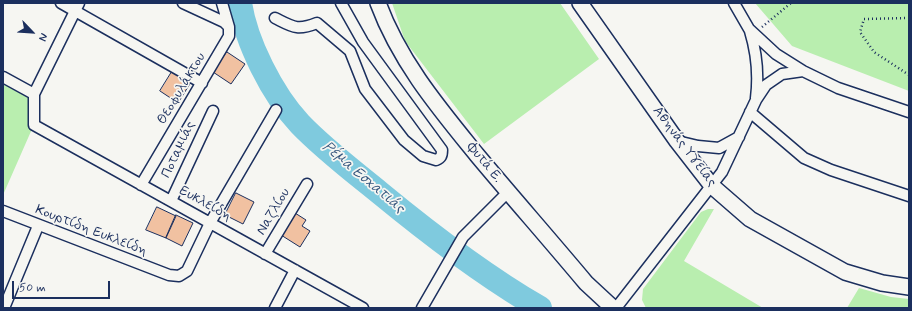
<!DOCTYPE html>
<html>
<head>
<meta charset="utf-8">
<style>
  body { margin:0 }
  #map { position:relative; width:912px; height:311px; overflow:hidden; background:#f6f6f2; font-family:Mynerve,sans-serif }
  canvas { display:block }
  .frame { position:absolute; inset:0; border:4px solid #1b2f5e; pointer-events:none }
  .north { position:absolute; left:12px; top:12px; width:40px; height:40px; -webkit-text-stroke:3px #f6f6f2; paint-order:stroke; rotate:115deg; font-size:11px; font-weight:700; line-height:16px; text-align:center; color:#1b2f5e }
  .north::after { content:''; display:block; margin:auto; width:14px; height:18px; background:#1b2f5e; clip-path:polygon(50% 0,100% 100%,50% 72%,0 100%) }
  .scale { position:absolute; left:12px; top:281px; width:98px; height:18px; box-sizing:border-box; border:2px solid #1b2f5e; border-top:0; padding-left:5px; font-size:12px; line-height:14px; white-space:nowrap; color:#1b2f5e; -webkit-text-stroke:3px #f6f6f2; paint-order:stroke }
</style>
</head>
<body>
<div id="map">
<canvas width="912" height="311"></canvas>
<div class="frame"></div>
<div class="north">N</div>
<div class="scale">50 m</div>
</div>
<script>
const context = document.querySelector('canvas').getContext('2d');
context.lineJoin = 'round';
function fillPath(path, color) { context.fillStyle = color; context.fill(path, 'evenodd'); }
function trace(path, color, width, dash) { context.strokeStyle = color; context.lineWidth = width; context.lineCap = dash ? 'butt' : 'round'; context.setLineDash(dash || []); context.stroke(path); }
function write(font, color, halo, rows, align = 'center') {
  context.font = font + ' Mynerve,sans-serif'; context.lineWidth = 3.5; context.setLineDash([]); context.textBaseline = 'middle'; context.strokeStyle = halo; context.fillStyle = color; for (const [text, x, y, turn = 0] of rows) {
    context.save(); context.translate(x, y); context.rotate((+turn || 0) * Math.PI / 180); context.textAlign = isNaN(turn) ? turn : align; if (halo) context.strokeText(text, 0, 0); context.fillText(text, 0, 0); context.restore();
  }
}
const green = new Path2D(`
  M392,3H560L599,59L484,144L405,41Z
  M755,3H909V91L792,46Z
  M3,84L30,98L32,129L3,195Z
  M708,209H714L684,261L763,308H646L642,300L643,289L701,212Z
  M859,288L891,297L909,299V308H847Z`);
const river = new Path2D(`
  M240,3C246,42 272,94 300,124C324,149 353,171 380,193C431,235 483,275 540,308`);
const building = new Path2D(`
  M227,52L245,64L231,84L213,72Z
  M173,70L191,82L178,103L160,91Z
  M236,193L254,202L243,224L225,215Z
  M157,207L176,216L166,238L146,230Z
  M295,213L306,220L302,226L310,231L300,247L281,235Z
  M176,215L193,223L182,246L166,238Z`);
const path = new Path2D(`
  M909,18L864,19L860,32L874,52L909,75
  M762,27L791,3`);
const street = new Path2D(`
  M61,3L202,83
  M79,3L34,94V125L363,308
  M183,3L224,22L229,27
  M734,3L749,29L776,54L803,71L838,88L909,112
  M275,18C293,27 297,31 317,23L350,51L365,89L404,140L423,156L436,160C441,158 442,156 442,150L363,42L341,3
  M750,31C757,54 759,74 756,98
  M3,77L34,94
  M750,112L804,158L831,170L909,196
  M677,141L698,146L719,148L739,137
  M141,185L229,36V27L222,3
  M171,201L213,111
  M3,211L169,275L179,276L187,271L210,223L276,110
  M265,254L307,184
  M4,308L38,226
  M275,308L295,270
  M422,308L463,237L508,192
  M616,308L722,172L756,100L766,85L782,74L803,71`);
const secondary = new Path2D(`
  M378,3C400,62 438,107 477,155C513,198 550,240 586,283L613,308
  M580,3L677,141L712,186L750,219L845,272L882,283L909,287`);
const streetNames = [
  ["Θεοφυλάκτου",182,89,-59],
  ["Αθηνάς Υγείας",684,147,53],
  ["Ποταμιάς",179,150,-65],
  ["Φυτά Ε.",484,163,50],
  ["Ευκλείδη",205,204,29],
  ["Ναζλίου",274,212,-59],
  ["Κουρτίδη Ευκλείδη",91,231,21]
];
const waterNames = [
  ["Ρέμα Εσχατιάς",363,178,40]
];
fillPath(green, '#b9eeaf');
trace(river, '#7fcade', 24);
fillPath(building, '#f1c1a1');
trace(building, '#1b2f5e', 1);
trace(street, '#1b2f5e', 13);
trace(secondary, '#1b2f5e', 18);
trace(path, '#1b2f5e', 2.5, [1, 3]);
trace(street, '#f6f6f2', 10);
trace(secondary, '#f6f6f2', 15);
write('14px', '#1b2f5e', '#f6f6f2', streetNames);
write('italic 15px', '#34567e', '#f6f6f2', waterNames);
</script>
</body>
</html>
